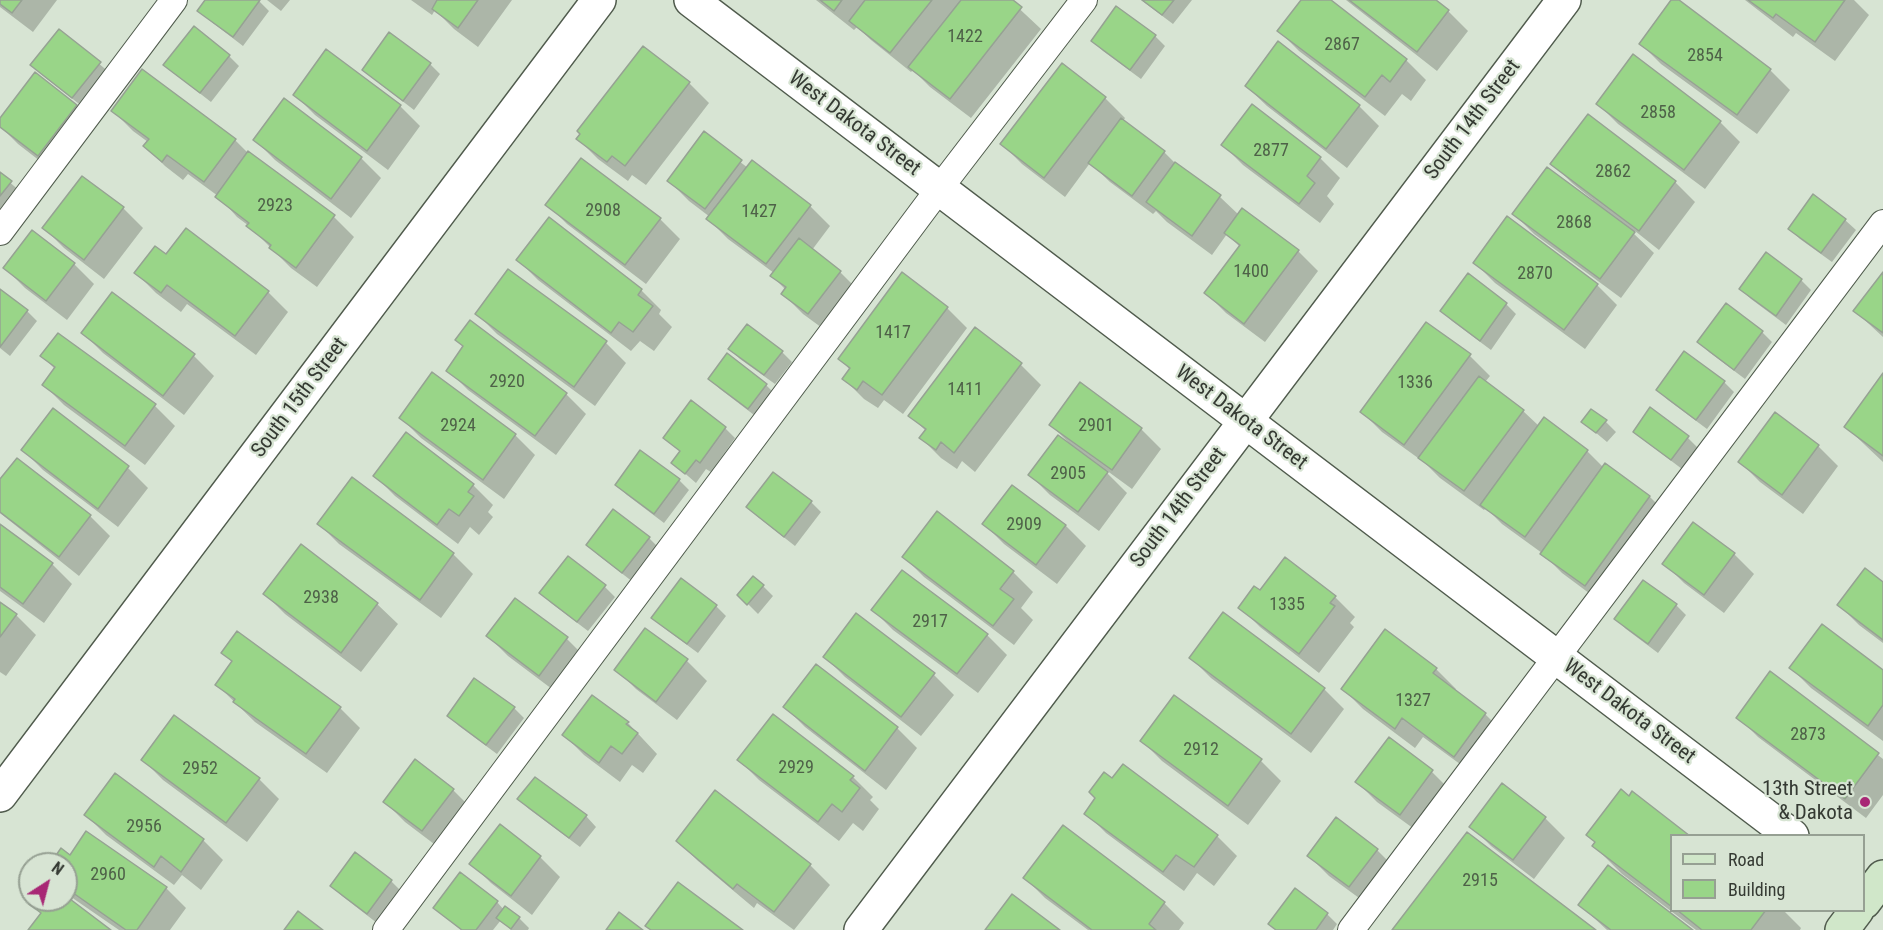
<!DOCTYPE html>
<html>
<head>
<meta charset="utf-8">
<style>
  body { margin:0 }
  #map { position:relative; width:1883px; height:930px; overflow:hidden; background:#d7e4d3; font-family:"Roboto Condensed",sans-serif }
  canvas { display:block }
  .legend { position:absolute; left:1670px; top:834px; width:195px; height:78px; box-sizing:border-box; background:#d7e4d3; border:2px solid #96a093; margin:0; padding:8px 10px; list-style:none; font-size:18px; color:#353a33 }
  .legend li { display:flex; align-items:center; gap:12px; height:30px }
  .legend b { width:30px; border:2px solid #96a093 }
  .north { position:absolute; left:18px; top:852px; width:60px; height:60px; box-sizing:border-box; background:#d7e4d3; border:2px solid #96a093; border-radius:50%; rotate:36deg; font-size:16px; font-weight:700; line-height:24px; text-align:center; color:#353a33 }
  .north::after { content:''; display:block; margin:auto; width:21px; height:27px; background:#a82775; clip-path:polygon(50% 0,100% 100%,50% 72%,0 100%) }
</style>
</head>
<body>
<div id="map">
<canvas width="1883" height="930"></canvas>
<ul class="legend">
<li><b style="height:8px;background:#d0e7c9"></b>Road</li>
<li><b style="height:16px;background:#99d588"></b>Building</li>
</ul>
<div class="north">N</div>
</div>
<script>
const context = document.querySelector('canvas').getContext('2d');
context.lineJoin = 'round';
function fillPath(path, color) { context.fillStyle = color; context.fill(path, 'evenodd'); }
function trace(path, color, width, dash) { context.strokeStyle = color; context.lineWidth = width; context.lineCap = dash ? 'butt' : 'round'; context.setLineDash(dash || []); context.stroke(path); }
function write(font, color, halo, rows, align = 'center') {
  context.font = font + ' "Roboto Condensed",sans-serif'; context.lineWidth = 4.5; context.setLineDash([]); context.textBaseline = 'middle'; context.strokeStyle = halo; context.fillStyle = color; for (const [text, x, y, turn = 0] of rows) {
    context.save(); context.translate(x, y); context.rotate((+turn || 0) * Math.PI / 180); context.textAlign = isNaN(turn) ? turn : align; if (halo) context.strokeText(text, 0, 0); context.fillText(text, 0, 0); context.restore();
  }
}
const shadow = new Path2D(`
  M0,0H57L33,32L0,7Z
  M206,0H258L269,11L243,46L209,20L199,10Z
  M267,0H290L281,11Z
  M411,0H512L478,47L454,29L435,10L432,15Z
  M816,0H1010L1041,29L971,118L930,87L913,70L911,72L871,40L857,27L854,30Z
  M1141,0H1192L1173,24Z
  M1303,0H1328L1406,60L1426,80L1411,101L1402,94L1385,116L1299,51L1279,31Z
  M1346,0H1434L1448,11L1468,31L1437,71Z
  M1673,0H1677L1770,70L1790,90L1757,134L1661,64L1641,44Z
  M1745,0H1854L1869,15L1835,61L1796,33L1793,37Z
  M60,31L110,73L83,107L42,75Z
  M1155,36L1165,46L1141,79L1103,51L1093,41Z
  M229,56L239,66L211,102L175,74L165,64Z
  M430,64L440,74L414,110L375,80L364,70Z
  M689,83L709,103L646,185L632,175L628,181L598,159L578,139Z
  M1246,86L1359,106L1379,126L1347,168L1267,106Z
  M295,95L400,106L420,126L388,170L315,115Z
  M1105,98L1125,118L1123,121L1164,152L1178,166L1220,197L1239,215L1298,251L1318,271L1265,342L1226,313L1206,293L1240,247L1227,234L1212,255L1167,222L1156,211L1153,214L1110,182L1090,163L1065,197L1022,164L1002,144Z
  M285,100L361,158L381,178L351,218L275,160L255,140Z
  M1598,104L1720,122L1740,142L1705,189L1618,124Z
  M76,106L96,126L58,175L18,144L0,126V121Z
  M1252,106L1320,158L1340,178L1327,196L1334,204L1320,223L1243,165L1223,145Z
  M113,111L235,140L249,154L334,217L354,237L317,287L291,268L249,226L237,217L218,196L188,174L183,180L165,166L145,146L148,142L133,131Z
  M704,134L748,168L752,162L810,206L830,226L812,250L840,272L860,292L829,333L803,314L783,294L786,290L772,276L774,273L728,239L708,219L710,217L689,201L669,181Z
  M1552,163L1675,182L1695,202L1659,250L1635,231L1633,233L1654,253L1621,298L1534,234L1514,214L1592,202L1593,200L1572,183Z
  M0,174L21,192L0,220Z
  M83,178L123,208L143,228L104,279L64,248L44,228Z
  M1814,196L1845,220L1856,230L1832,262L1800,239L1790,229Z
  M547,204L660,219L680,239L646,284L567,224Z
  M550,219L641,290L661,310L659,314L672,327L654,351L640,341L631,351L538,280L518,260Z
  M186,230L268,292L288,312L256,355L187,304L181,312L156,293L136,273L166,256Z
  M1766,254L1801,280L1811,290L1786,325L1751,299L1741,289Z
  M1475,263L1597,285L1617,305L1585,349L1495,283Z
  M74,264L94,284L67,320L25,288L5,268Z
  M509,271L606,343L626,363L595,406L497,334L477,314Z
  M1883,274V337L1855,311Z
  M1469,276L1506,304L1516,314L1491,350L1452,321L1442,311Z
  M0,291L27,311L37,321L10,356L0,348Z
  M112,294L194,356L214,376L184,415L103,353L83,333Z
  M947,308L967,328L903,414L884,400L878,408L864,399L844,379L850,370L840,359Z
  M470,322L566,394L586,414L556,455L468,390L448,370L464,348L457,340Z
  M975,330L1021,365L1041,385L975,472L962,461L957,469L941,458L921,438L926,431L910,416Z
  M1762,332L1772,342L1745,379L1709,352L1699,341Z
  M730,349L782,352L792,362L775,384L740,359Z
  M42,356L155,406L175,426L145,465L64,405L44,385L55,369Z
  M1470,356L1490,376L1485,382L1523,411L1539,426L1587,451L1604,468L1606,465L1650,497L1670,517L1605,605L1562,573L1542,553L1502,524L1486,508L1484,510L1440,478L1425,463L1382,432L1362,412Z
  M433,375L515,435L535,455L504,499L421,438L401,418Z
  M1883,376V462L1846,427Z
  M710,379L766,385L776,395L758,418L720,389Z
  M1724,382L1734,392L1707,429L1668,400L1658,390Z
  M1080,384L1141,429L1161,449L1132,489L1106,470L1105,471L1127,493L1099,531L1050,495L1030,475L1070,444L1051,425Z
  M53,410L128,468L148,488L118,527L43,470L23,450Z
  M1583,422H1606L1616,432L1607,442Z
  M725,428L735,438L711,472L706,469L696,483L673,463L681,452L665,438Z
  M1635,431L1688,438L1698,448L1682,469L1645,441Z
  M406,435L473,485L493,505L488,512L493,517L479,535L470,527L458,544L395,496L375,476Z
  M1818,446L1838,466L1803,514L1760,482L1740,462Z
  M773,474L811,502L821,512L795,546L758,517L748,507Z
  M679,480L689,490L664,523L627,495L617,485Z
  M0,482L90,516L110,536L79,576L0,513Z
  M1012,487L1066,526L1086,546L1057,584L1004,544L984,524Z
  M319,524L453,554L473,574L441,618L339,544Z
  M0,526L52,564L72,584L44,623L0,591Z
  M649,538L659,548L633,582L598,555L588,545Z
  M301,546L377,604L398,624L361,672L285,614L265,594Z
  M1734,554L1754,574L1724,613L1684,583L1664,563Z
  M904,557L1013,572L1033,592L1021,608L1033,620L1014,645L924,577Z
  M568,558L605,587L615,597L588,631L551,603L541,593Z
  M1286,559L1335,597L1355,617L1350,623L1354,627L1319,673L1260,627L1240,607L1260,592Z
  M1883,584V643L1859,625L1839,605Z
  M763,586L773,596L758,614L739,595Z
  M515,600L567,639L587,659L560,695L508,656L488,636Z
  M0,604L16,615L36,635L6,676L0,672Z
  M1676,605L1686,615L1658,653L1626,629L1616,619Z
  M716,606L726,616L698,653L664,628L653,617Z
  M873,610L987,635L1007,655L978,693L893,630Z
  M1224,614L1324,689L1344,709L1311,753L1211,678L1191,658Z
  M223,653L340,708L360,728L327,773L255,722L217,685L233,663Z
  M825,657L934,675L954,695L921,736L845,677Z
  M687,661L707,681L677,720L636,689L616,669Z
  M1791,668L1883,672V741L1811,688Z
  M1436,669L1456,689L1454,691L1485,714L1505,734L1475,775L1423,737L1415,748L1363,709L1343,689Z
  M1771,673L1883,759V795L1866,818L1758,737L1738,717Z
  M592,697L628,723L657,754L643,773L632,765L620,782L584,755L564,735Z
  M1175,697L1261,761L1281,781L1248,825L1162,761L1142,741Z
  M785,707L897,728L917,748L886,790L805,727Z
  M514,708L524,718L497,754L459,726L449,715Z
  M1389,739L1432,772L1452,792L1421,834L1377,802L1357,782Z
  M143,760L259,779L279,799L247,842L163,780Z
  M739,760L853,777L873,797L870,800L879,809L863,831L853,823L839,841L759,780Z
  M116,775L203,840L223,860L201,890L182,875L174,885L106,835L86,815Z
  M453,790L473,810L442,850L405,822L385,802Z
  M519,799L586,816L596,827L580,847L529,809Z
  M1086,813L1217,836L1237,856L1214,886L1197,873L1184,891L1106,833Z
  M1545,818L1565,838L1534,879L1491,846L1471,826Z
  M500,826L540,857L560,877L532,915L491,883L471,863Z
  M1672,836V910H1783L1801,928L1800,930H1696L1622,874L1594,846Z
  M678,841L810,865L830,885L794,930L757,903L754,908L698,861Z
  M1377,850L1397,870L1370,906L1329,876L1309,856Z
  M70,857L166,888L186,908L170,930H119L74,899L66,891V864H51Z
  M1025,878L1164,903L1184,923L1179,930H1088L1045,898Z
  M391,881L401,891L377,923L342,896L332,886Z
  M1295,890L1327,914L1337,924L1333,930H1276L1270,924Z
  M497,902L504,910L519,918L529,928L528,930H511L501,920L493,930H461L435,908Z
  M1580,905L1690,930H1607Z`);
const building = new Path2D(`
  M0,0H22L12,13L0,4Z
  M205,0H260L233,37L197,11Z
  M437,0H478L458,28L432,9Z
  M820,0H842L834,11Z
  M865,0H932L890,53L849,21Z
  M961,0H1013L1022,7L950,99L908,67Z
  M1142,0H1174L1162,15Z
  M1301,0H1331L1407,59L1390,82L1382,75L1365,97L1277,31Z
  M1349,0H1436L1449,10L1417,52Z
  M1671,0H1679L1771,69L1737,115L1639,44Z
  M1748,0H1845L1815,42L1776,14L1773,18Z
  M1116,6L1156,35L1130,70L1091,41Z
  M194,26L230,55L200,93L163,65Z
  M59,29L101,62L72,98L30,65Z
  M389,32L431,63L403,101L362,70Z
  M1278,41L1360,105L1326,149L1245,86Z
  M643,46L690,82L625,166L612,156L607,162L576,139L580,134L577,131Z
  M326,49L401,105L367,151L293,95Z
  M1633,54L1721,121L1684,170L1596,104Z
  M1062,63L1106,97L1044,178L1000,144Z
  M142,69L236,139L204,182L167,155L162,162L143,146L149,139L111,111Z
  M35,72L77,105L38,156L0,127V118Z
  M284,98L362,157L331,199L253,140Z
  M1252,104L1321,157L1307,176L1315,183L1299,204L1221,145Z
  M1588,114L1676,181L1639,231L1550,164Z
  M1121,118L1165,151L1132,196L1088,163Z
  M704,131L742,160L705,209L667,181Z
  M248,151L335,215L296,268L269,248L271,245L246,226L249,223L215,197Z
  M581,158L661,218L625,265L545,205Z
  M752,160L811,205L766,264L706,219Z
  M1175,162L1221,195L1192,236L1146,202Z
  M1547,167L1635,232L1600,279L1512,214Z
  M0,172L12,181L0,196Z
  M82,176L124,207L84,260L42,228Z
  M1813,194L1846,219L1821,253L1788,229Z
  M1242,208L1299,250L1244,324L1204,293L1240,245L1224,233Z
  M1507,216L1598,284L1564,330L1473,263Z
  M549,217L642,289L638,295L653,306L633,332L619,322L611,333L516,260Z
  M186,228L269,291L235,336L167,285L161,293L134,273L155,246L166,254Z
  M32,230L75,263L46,301L3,268Z
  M799,238L841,271L808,314L781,294L786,287L770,276Z
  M1766,252L1802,279L1776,316L1739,289Z
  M508,269L607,341L574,387L475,314Z
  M902,272L948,307L882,395L863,381L857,390L842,379L850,368L838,359Z
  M1883,272V333L1853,311Z
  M1468,273L1507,303L1480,341L1440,311Z
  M0,289L28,310L0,347Z
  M112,292L195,354L163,396L81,333Z
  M1726,303L1763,331L1734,370L1697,342Z
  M470,320L567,393L535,436L446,371L463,346L455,340Z
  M1426,322L1471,354L1404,445L1360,412Z
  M747,324L783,351L764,375L728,349Z
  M975,327L1022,363L954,453L941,442L936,450L919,438L926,429L908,416Z
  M58,333L156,404L125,446L42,385L55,367L40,356Z
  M1684,351L1725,381L1696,420L1656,390Z
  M727,353L767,384L748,409L708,379Z
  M432,372L516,434L483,480L399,418Z
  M1883,373V456L1844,427Z
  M1479,376L1524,410L1464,491L1418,458Z
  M1080,382L1142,428L1112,470L1049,425Z
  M691,400L726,427L700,463L696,460L685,474L671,463L680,451L663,438Z
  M1650,407L1689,436L1671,460L1633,432Z
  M53,408L129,466L98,509L21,450Z
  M1591,409L1607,420L1596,433L1581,422Z
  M1775,412L1819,445L1782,495L1738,462Z
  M1544,417L1588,450L1525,537L1480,505Z
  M406,432L474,484L468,492L474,496L459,516L449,509L437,525L373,476Z
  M1058,435L1108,472L1078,512L1028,475Z
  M640,450L680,479L654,514L615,485Z
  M17,458L91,515L59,557L0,512V479Z
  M1605,463L1650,496L1585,586L1540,554Z
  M773,472L812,501L784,537L746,507Z
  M352,477L454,553L420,600L317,524Z
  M1012,485L1066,525L1036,565L982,524Z
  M613,509L650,537L622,573L586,545Z
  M937,511L1014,571L1000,589L1014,599L993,626L902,557Z
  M1693,522L1735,553L1704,595L1662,564Z
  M0,524L53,563L23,604L0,587Z
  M301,544L378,603L341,653L263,594Z
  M568,556L606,585L577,622L539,593Z
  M1285,557L1336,596L1330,603L1335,606L1299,654L1238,608L1254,586L1260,590Z
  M1865,568L1883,582V640L1837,605Z
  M902,570L988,634L957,674L871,610Z
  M753,576L764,585L747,605L737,595Z
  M681,578L717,605L687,644L651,618Z
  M1643,580L1677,604L1648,644L1614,619Z
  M515,598L568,637L539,676L486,636Z
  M0,602L17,614L0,637Z
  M1223,612L1325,688L1291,734L1189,658Z
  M856,613L935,673L901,717L823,657Z
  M1822,624L1883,670V705L1868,726L1789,668Z
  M645,628L688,659L656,702L614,670Z
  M1385,629L1437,668L1433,673L1486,713L1454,757L1402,718L1395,729L1341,689Z
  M237,631L341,707L306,754L233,702L235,699L215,685L232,661L221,653Z
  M816,664L898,727L865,771L783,707Z
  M1770,671L1879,753L1845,799L1736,718Z
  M474,678L515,707L486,745L447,716Z
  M592,695L629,722L626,724L638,733L622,754L611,746L599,763L562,735Z
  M1174,695L1262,759L1228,806L1140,741Z
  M773,714L854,776L850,780L860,788L842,812L832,804L818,822L737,760Z
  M174,715L260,778L226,823L141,760Z
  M1389,737L1433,770L1400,815L1355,782Z
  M415,759L454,789L422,831L383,802Z
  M1123,764L1218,835L1194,867L1176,855L1163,872L1084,814L1095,798L1089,792L1104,772L1112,778Z
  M115,773L204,839L181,872L161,856L154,867L84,815Z
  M535,777L587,815L569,838L517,799Z
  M1502,783L1546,817L1513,860L1469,827Z
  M1621,789L1629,796L1632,791L1690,836H1672V907L1592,846L1595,842L1586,835Z
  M715,790L811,864L774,912L737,884L733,889L676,841Z
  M1336,817L1378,849L1349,887L1307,856Z
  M500,824L541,856L511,896L469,864Z
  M1063,825L1165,902L1149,924L1156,930H1092L1023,878Z
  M86,831L167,887L137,930H126L66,888V864H50L61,848L70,855Z
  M1467,832L1596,930H1392Z
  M355,852L392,880L367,914L330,886Z
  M1608,865L1693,930H1611L1578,905Z
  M460,872L498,901L476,930H462L433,908Z
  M678,882L743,930H651L645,926Z
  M1295,888L1328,913L1316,930H1276L1268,924Z
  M1012,894L1060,930H985Z
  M66,896L111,930H28L41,913L29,904L32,900H66Z
  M505,906L520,917L511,929L496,918Z
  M1677,910H1766L1751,930H1702Z
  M298,911L323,930H284Z
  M619,912L643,930H606Z`);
const lane = new Path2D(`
  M0,232L174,0
  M386,930L939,189L1084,0
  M1351,930L1883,223`);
const street = new Path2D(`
  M691,0L1792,836
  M0,795L599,0
  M861,930L1564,0`);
const secondary = new Path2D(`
  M1864,902L1883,877
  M1842,930L1857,910`);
const markers = [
  [1865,802,6,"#a82775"]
];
const numberNames = [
  ["1422",965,37],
  ["2867",1342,45],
  ["2854",1705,56],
  ["2858",1658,113],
  ["2877",1271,151],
  ["2862",1613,172],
  ["2923",275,206],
  ["2908",603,211],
  ["1427",759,212],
  ["2868",1574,223],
  ["1400",1251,272],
  ["2870",1535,274],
  ["1417",893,333],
  ["2920",507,382],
  ["1336",1415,383],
  ["1411",965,390],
  ["2924",458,426],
  ["2901",1096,426],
  ["2905",1068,474],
  ["2909",1024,525],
  ["2938",321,598],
  ["1335",1287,605],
  ["2917",930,622],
  ["1327",1413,701],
  ["2873",1808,735],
  ["2912",1201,750],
  ["2929",796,768],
  ["2952",200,769],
  ["2956",144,827],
  ["2960",108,875],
  ["2915",1480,881]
];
const streetNames = [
  ["South 14th Street",1473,120,-53],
  ["West Dakota Street",854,124,37],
  ["South 15th Street",300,398,-53],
  ["West Dakota Street",1241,418,37],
  ["South 14th Street",1179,508,-53],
  ["West Dakota Street",1629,712,37]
];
const poiNames = [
  ["13th Street",1853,790],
  ["& Dakota",1853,814]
];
fillPath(shadow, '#0003');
fillPath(building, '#99d588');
trace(building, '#96a293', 1.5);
trace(lane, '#505b4d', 28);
trace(street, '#505b4d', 36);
trace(secondary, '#505b4d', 36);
trace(lane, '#fff', 26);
trace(street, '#fff', 33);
trace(secondary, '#d0e7c9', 33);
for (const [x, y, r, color] of markers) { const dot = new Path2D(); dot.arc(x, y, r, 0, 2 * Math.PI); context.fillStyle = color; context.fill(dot); trace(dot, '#d7e4d3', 2); }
write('18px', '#4e6148', null, numberNames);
write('21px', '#353a33', '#d7e4d3', streetNames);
write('21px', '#353a33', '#d7e4d3', poiNames, 'right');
</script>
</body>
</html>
